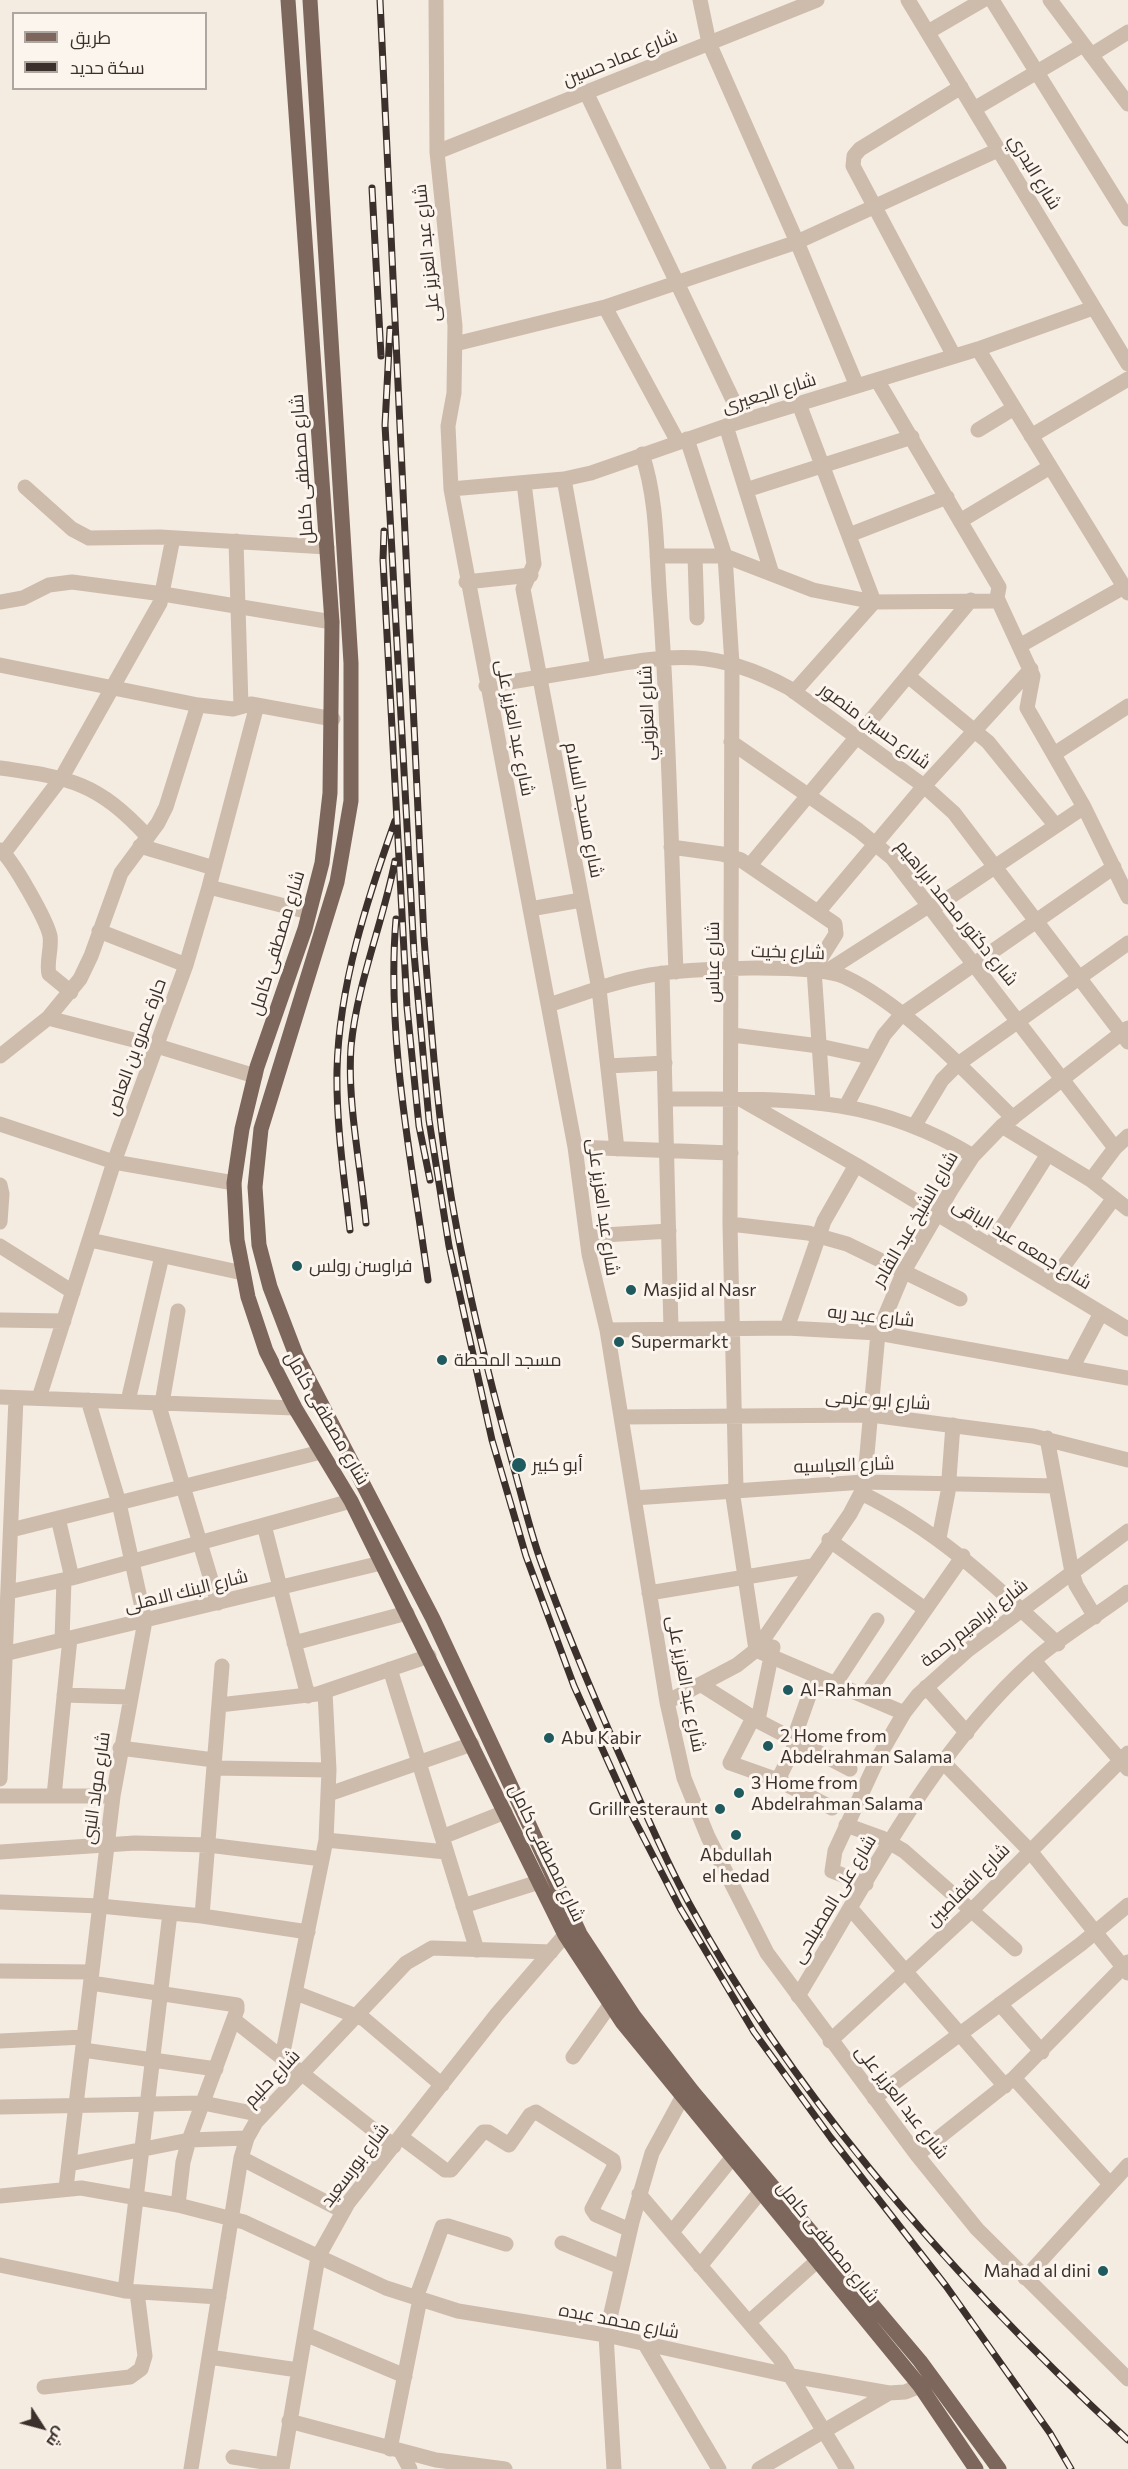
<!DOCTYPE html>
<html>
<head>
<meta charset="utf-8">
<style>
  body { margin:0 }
  #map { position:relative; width:1128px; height:2469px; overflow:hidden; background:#f4ebe1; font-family:Commissioner,Cairo,sans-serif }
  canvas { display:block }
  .legend { position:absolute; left:12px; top:12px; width:195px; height:78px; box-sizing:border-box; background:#fbf5ee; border:2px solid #aea6a0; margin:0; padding:8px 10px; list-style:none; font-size:18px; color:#3b302b }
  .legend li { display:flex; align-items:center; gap:12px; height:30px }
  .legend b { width:30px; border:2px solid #aea6a0 }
  .north { position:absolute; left:12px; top:2397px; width:60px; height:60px; -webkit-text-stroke:4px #fbf5ee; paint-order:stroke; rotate:126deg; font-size:16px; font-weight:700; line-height:24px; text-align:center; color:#3b302b }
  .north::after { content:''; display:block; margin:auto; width:21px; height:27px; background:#3b302b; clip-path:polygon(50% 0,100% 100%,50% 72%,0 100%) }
</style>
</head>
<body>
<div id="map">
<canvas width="1128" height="2469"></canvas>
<ul class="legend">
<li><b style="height:8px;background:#7d675c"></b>طريق</li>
<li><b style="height:8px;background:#3b302b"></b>سكة حديد</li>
</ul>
<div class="north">ش</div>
</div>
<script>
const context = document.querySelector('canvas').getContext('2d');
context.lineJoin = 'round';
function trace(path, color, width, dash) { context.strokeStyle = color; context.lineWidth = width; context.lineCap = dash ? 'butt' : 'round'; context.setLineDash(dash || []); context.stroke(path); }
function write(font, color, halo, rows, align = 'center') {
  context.font = font + ' Commissioner,Cairo,sans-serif'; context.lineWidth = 6; context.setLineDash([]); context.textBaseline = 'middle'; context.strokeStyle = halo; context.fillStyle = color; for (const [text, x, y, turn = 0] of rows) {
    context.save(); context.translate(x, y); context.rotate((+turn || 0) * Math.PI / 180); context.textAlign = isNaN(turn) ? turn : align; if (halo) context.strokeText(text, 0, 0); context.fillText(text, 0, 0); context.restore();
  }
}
const minor = new Path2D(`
  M436,0L437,152L455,326L454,393L448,426L451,489L575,1147L589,1254L607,1330L667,1702L684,1778L708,1837L767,1953L917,2155L977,2229L1128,2379
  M700,0L709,43L797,242L857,386
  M908,0L1128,364
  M992,0L1128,219
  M1050,0L1128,104
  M928,32L983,0
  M1091,55L1128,32
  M586,92L743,421
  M974,109L1083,45
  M437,152L817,0
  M605,307L678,442
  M455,344L605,307L797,242L998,150
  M978,349L1128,593
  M954,356L853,166L854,156L860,149L961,87
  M877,380L999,587L997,598L1033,676L1027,708L1084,807L1128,897
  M726,426L772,574
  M978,430L1014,408
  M1031,436L1128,379
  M687,439L725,556L732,664L730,1224L736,1490
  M642,454C658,501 656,554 660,603C669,726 671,849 676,972
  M564,479L598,667
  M524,483L534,564L523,589L599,989L617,1149
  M25,487L72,529L89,538L160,537L327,547
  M451,489L564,479L591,473L726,426L978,349L1093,308
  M746,490L912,437
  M960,521L1050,467
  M849,535L947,497
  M236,541L241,706
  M657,556H725L813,590L874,602L799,404
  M695,556L697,618
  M466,582L531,575
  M0,602L23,598L49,585L72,582L163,594L332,622
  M1021,645L1124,587
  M0,665L198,705L233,709L251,704L333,719
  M908,676L988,742L1056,826
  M486,686C523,680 559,674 595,668C674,654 715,648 789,688L924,786L954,813L1128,1042
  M794,692L874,602L993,601L997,598
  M731,742L858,830L892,858L1115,1148
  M1054,754L1128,706
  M0,768C71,778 97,782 148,837
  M140,846L214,868
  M671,847L722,854L741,860L835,924L836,934L814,969L823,1102
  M0,850C12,858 47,921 50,936C52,949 46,962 49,974L71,992
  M4,853L62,777L160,603L173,538
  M751,864L971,600
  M209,887L309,912
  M530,909L581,900
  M932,909L1084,807
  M818,912L924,786L1031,669
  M99,931L186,965
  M827,971L930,905
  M662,973L671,1329
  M549,1005C582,994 616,981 650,975C686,968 814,963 845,977C905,1005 966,1072 1013,1118
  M48,1018L157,1046L255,1076
  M733,1035L819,1046L870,1057
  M0,1056L48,1018L80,979L91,956L121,873L158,823L166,807L198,705
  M608,1066L665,1063
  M667,1099C785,1100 867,1092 973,1156
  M742,1100L856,1165L1128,1329
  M846,1106L884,1035L901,1015L1114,867
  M0,1124L114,1162L234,1183
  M915,1125L942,1080L958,1064L1128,943
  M1002,1126L1091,1180L1128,1209
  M575,1147L731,1153
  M1091,1180L1115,1148L1128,1136
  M0,1185L2,1194L0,1222
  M730,1224L808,1233L847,1244L960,1299
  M588,1236L669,1231
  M90,1240L243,1273
  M0,1246L73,1292
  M990,1246L1048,1154
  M1051,1283L1114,1198
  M0,1320L64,1321
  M787,1328L824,1221L856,1165
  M607,1330L787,1328L878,1333L1128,1378
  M1072,1368L1101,1313
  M0,1397L295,1408
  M39,1398L114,1162L186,965L209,887L257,705
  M128,1401L162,1256
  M158,1403L218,1603
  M162,1403L178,1311
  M622,1417L871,1415L1033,1436L1128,1460
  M1047,1438L1072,1572L1076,1585L1095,1617
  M732,1490L756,1650L904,1713
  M861,1493C938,1530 996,1586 1058,1644
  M634,1498L864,1482L1056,1486
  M58,1518L72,1578
  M264,1525L308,1696
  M11,1530L321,1452
  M939,1538L948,1492L953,1425
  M829,1540L925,1609
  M8,1592L72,1578L351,1501
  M649,1593L812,1566
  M62,1640L64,1580
  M294,1643L407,1613
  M0,1655L381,1563
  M1034,1661L1128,1769
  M390,1669L477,1950
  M700,1684L760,1722L850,1769
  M835,1684L877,1620
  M926,1687L967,1733
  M64,1695L130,1697
  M865,1696L963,1556
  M667,1702L737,1665L756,1650L850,1514L861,1493L865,1476L878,1333L904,1271L951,1190L973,1156L1002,1126L1128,1028
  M219,1705L317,1694L429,1656
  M753,1718L730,1763L778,1780L832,1808
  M758,1720L773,1647
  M794,1738L816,1676
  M120,1748L214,1760
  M942,1761L1030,1851L1128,1973
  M214,1768L329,1770
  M0,1779L16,1398
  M778,1780L797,1741
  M329,1794L472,1744
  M0,1796H113
  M54,1796L70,1638
  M846,1825L882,1838L904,1851L1015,1949
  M442,1837L505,1812
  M326,1840L446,1852
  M0,1852L135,1843L208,1845L322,1859
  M866,1884L832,1871L835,1851L879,1756L904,1713L918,1695L968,1650L1128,1531
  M0,1902L100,1906L202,1916L308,1932
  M463,1906L539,1882
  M851,1909L1005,2086
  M202,1916L222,1666
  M0,1971L92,1972
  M91,1983L237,2005V2010L189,2140L183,2162L178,2205
  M296,1993L364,2019L442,2085
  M798,1996C868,1881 931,1753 1032,1662C1061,1636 1097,1616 1128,1592
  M1000,2004L1042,2052
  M234,2020L394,2146
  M0,2041L84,2037
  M830,2041L971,1911L1128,1753
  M83,2050L216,2069
  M282,2057L326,1840L329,1770L325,1692
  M573,2057L610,2005
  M1014,2078L1110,2184
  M874,2098L1081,1944L1128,1905
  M0,2107L203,2103L262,2115
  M401,2137L445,2170H451L483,2132H488L509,2145L530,2115L536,2112L613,2160L614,2167L592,2209L596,2215L630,2230
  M917,2155L1014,2078L1128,1962
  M241,2158L343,2211
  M69,2164L189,2140L247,2138
  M66,2188L113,1796L145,1621L119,1503L88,1400
  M639,2194L780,2359L847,2469
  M0,2196L81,2188L178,2205L244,2222L386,2288L458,2311L606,2335L792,2376L889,2393L905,2392L920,2386
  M672,2232L732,2158
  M562,2243L621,2267
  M0,2265L125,2291L219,2297
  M700,2266L761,2191
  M1025,2278L1128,2165
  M125,2291L170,1913
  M416,2298L442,2227L448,2226L506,2244
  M749,2322L817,2261
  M305,2334L405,2376
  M646,2346L719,2469
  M209,2357L298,2370
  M44,2387L130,2377L141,2369L145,2356L137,2292
  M289,2421L436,2460L505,2469
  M390,2449L420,2299
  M401,2452L410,2469
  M233,2457L282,2465
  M191,2469L241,2158L247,2138L256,2122L406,1963L432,1948L551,1952
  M282,2469L318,2257L348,2203L497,2014L565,1935
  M614,2469L606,2335L632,2222L652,2153L683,2096
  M759,2469L889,2393`);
const major = new Path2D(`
  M288,0L332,622L330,793L322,863L305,929L257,1067L242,1129L234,1183L237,1240L248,1297L266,1351L295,1408L351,1501L565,1935L622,2022L920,2386L976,2469
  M310,0L351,663V801L337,882L261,1129L255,1187L259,1245L270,1287L296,1355L433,1619L580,1934L634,2016L693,2092L920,2361L999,2469`);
const rail = new Path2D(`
  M380,0L424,938C431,1026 437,1114 452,1202C467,1289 488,1375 512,1461C521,1493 529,1527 540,1559C564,1627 592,1693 621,1758C643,1807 664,1858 690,1905C800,2107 961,2286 1128,2440
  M372,188L381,356
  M390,329L385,425L414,953L429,1120L449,1246L492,1440L526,1556L574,1686L634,1819L680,1908L754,2032L831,2138L946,2286L1050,2433L1071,2469
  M384,531L383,560L407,1007L419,1126L430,1180
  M396,919C386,1038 412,1162 428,1280
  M366,1223C361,1168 347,1101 351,1047C357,983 383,923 395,861
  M350,1230C344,1177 336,1123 337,1070C339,985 367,900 395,821`);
const markers = [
  [297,1266,6,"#1f5a5e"],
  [631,1290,6,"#1f5a5e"],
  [619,1342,6,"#1f5a5e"],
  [442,1360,6,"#1f5a5e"],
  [519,1465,8,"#1f5a5e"],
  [788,1690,6,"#1f5a5e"],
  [549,1738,6,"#1f5a5e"],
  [768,1746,6,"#1f5a5e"],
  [739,1793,6,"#1f5a5e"],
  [720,1809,6,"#1f5a5e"],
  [736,1835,6,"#1f5a5e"],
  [1103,2271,6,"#1f5a5e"]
];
const streetNames = [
  ["شارع عماد حسين",620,58,-22],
  ["شارع البدري",1035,172,59],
  ["شارع عبد العزيز على",427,253,-96],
  ["شارع الجعيرى",769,393,-17],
  ["شارع مصطفى كامل",302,469,-94],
  ["شارع العزوني",647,713,-92],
  ["شارع حسين منصور",875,726,36],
  ["شارع عبد العزيز على",515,728,79],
  ["شارع مسجد السلام",584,810,79],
  ["شارع دكتور محمد ابراهيم",957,913,51],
  ["شارع مصطفى كامل",277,943,-73],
  ["شارع بخيت",788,952,2],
  ["شارع عباس",713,962,-90],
  ["حارة عمرو بن العاص",136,1047,-70],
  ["شارع عبد العزيز على",603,1207,82],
  ["شارع الشيخ عبد القادر",915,1219,-60],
  ["شارع جمعه عبد الباقى",1022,1244,31],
  ["شارع عبد ربه",871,1316,6],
  ["شارع ابو عزمى",878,1400,4],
  ["شارع مصطفى كامل",327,1418,60],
  ["شارع العباسيه",844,1465,-2],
  ["شارع البنك الاهلى",186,1591,-14],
  ["شارع ابراهيم رحمة",974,1623,-38],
  ["شارع عبد العزيز على",686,1684,79],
  ["شارع مولد النبى",96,1788,-82],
  ["شارع مصطفى كامل",547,1853,64],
  ["شارع القفاصين",968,1885,-45],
  ["شارع على المصيلحى",834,1899,-59],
  ["شارع حليم",272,2078,-46],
  ["شارع عبد العزيز على",902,2102,52],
  ["شارع بورسعيد",355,2165,-53],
  ["شارع مصطفى كامل",828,2242,51],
  ["شارع محمد عبده",619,2321,11]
];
const poiNames = [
  ["فراوسن رولس",309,1266],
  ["Masjid al Nasr",643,1290],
  ["Supermarkt",631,1342],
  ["مسجد المحطة",454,1360],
  ["أبو كبير",532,1465],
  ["Al-Rahman",800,1690],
  ["2 Home from",780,1736],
  ["Abdelrahman Salama",780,1757],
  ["Abu Kabir",561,1738],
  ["3 Home from",751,1783],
  ["Abdelrahman Salama",751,1804],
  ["Grillresteraunt",708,1809,"right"],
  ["Abdullah",736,1855,"center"],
  ["el hedad",736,1876,"center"],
  ["Mahad al dini",1091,2271,"right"]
];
trace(minor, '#cdbbac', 15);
trace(major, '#7d675c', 15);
trace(rail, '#3b302b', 7);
trace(rail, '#fbf5ee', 4.5, [14]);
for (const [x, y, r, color] of markers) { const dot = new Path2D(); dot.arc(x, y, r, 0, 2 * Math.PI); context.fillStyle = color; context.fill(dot); trace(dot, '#fbf5ee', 2); }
write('18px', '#3b302b', '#fbf5ee', streetNames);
write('18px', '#3b302b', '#fbf5ee', poiNames, 'left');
</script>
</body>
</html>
